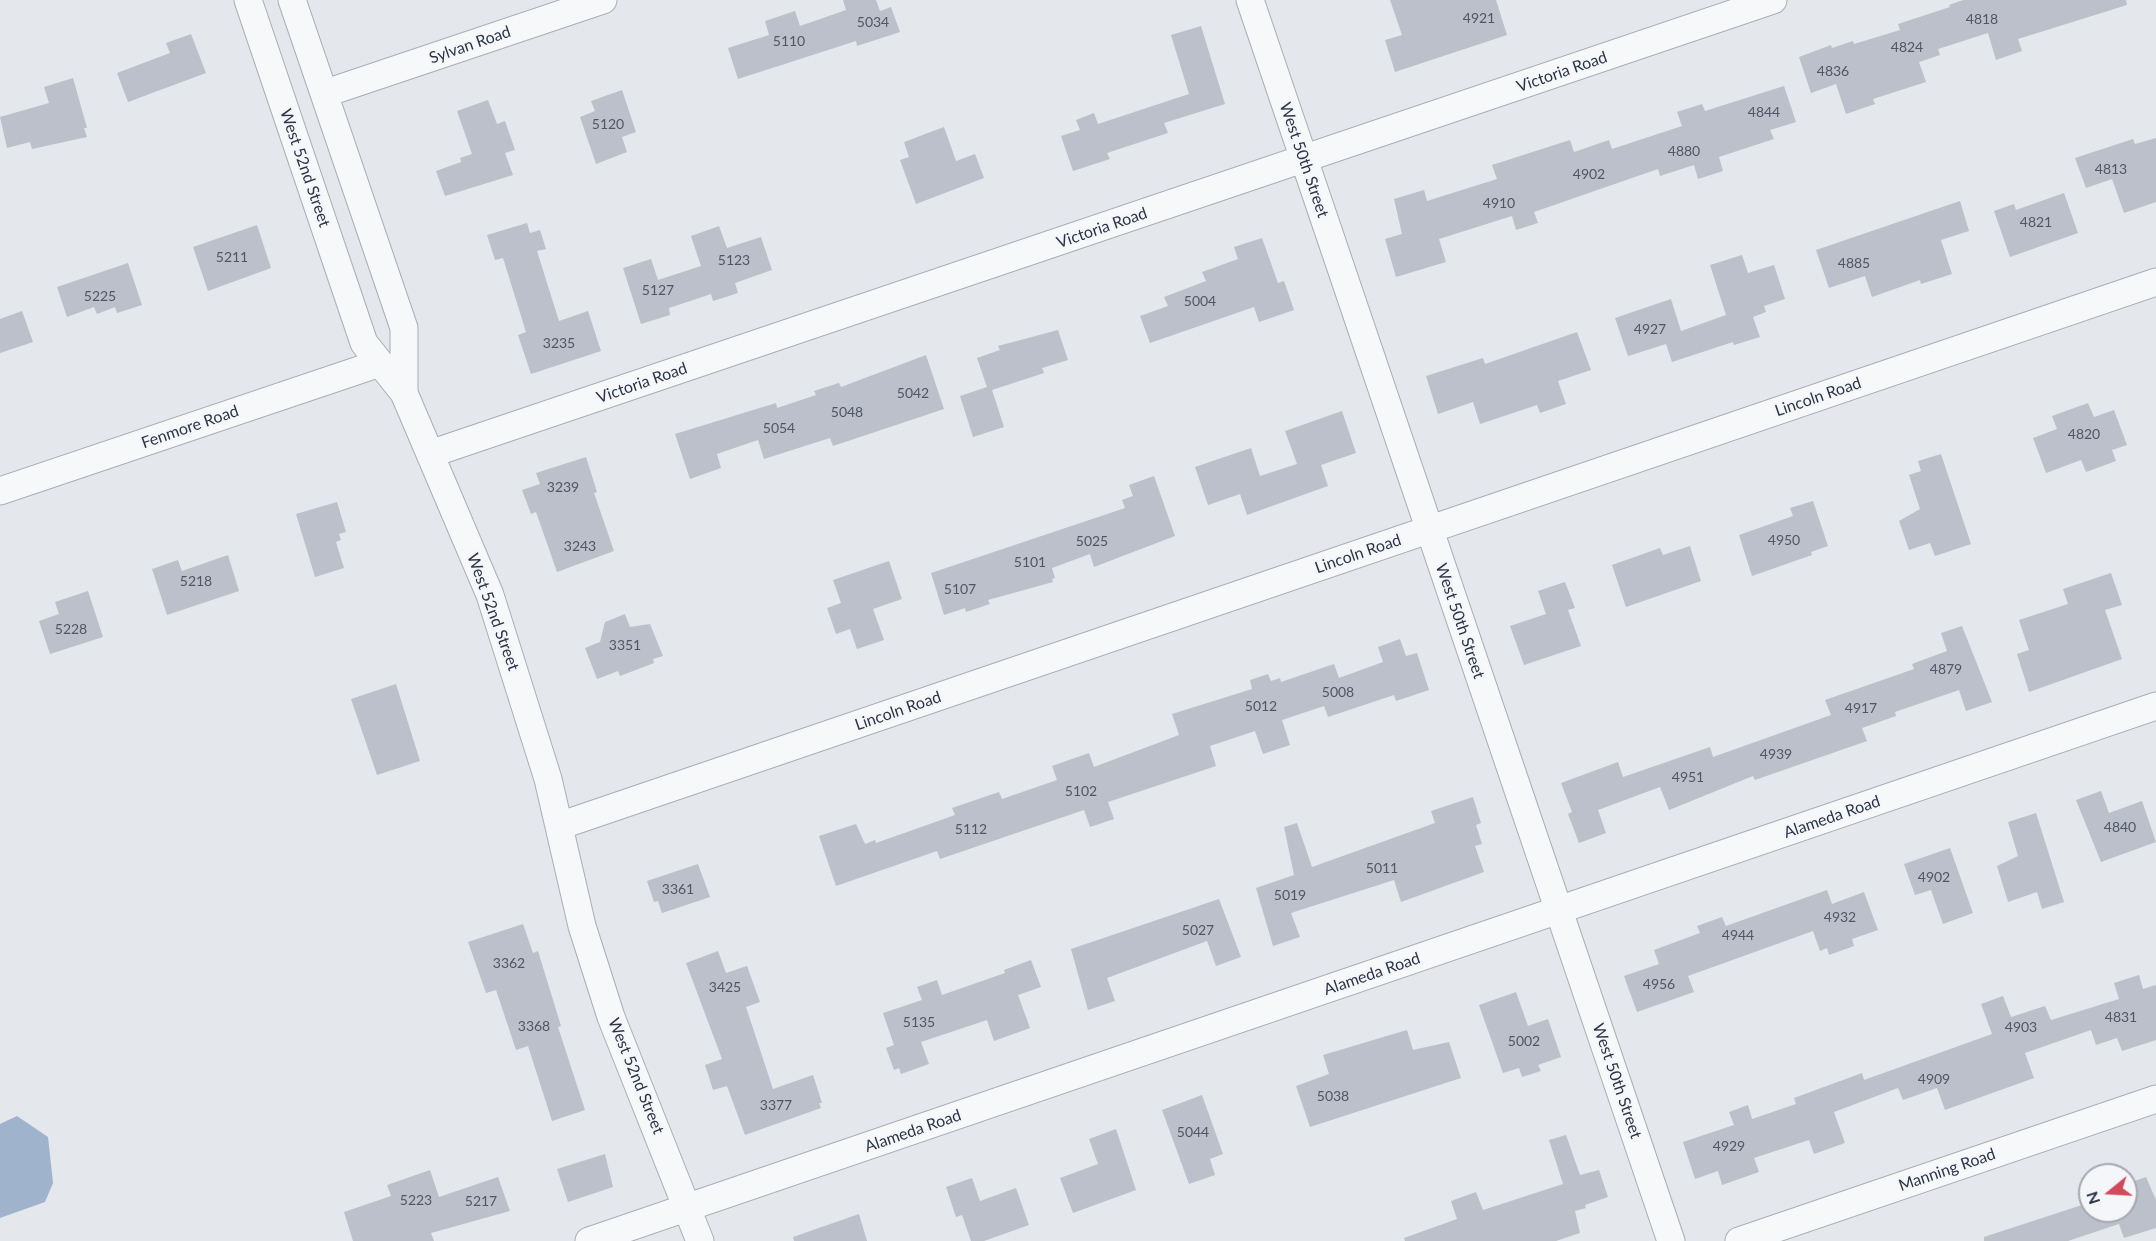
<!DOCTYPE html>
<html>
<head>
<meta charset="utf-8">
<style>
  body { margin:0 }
  #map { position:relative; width:2156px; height:1241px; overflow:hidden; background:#e4e7ec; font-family:Lato,sans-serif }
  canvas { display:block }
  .north { position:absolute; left:2078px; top:1163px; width:60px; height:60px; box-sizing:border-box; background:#f4f6f9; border:2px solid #a4a8b1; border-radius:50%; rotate:252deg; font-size:16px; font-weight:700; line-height:24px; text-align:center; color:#2b3445 }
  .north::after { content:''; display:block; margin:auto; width:21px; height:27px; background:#d1495b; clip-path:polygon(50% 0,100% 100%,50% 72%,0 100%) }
</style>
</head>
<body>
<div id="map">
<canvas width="2156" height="1241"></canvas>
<div class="north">N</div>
</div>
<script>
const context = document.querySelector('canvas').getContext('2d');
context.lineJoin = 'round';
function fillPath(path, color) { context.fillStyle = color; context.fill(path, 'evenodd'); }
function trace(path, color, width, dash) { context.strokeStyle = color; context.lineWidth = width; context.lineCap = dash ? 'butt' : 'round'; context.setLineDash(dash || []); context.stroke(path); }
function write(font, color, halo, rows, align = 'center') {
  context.font = font + ' Lato,sans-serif'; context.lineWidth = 4.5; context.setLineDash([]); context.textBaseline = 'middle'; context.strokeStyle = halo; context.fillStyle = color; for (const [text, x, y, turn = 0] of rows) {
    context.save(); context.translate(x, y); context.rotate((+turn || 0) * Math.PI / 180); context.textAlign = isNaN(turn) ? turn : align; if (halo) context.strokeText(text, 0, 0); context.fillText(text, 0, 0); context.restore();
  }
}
const water = new Path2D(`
  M17,1116L48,1137L53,1183L45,1202L0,1218V1124Z`);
const building = new Path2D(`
  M843,0H876L880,11L891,7L900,32L857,46L856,41L738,79L728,48L769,35L765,21L795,11L800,26L846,10Z
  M1390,0H1496L1507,35L1395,72L1385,40L1402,35Z
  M1963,0H2126L2127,5L2018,39L2022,51L1996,60L1988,33L1938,49L1940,55L1919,62L1926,82L1873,99L1875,104L1846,114L1836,84L1811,93L1799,57L1831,45L1832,48L1853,41L1854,44L1900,30L1898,24L1950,7L1949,5Z
  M1201,26L1225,104L1164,123L1168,133L1107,153L1110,159L1073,171L1061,136L1080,130L1076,120L1094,113L1098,124L1189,94L1171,35Z
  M191,34L206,73L128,102L117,73L170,53L166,43Z
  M73,78L87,128H84L87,137L32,149L30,142L7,148L0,117L49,103L44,87Z
  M1784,86L1796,122L1770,130L1774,139L1719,157L1723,171L1698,179L1694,165L1660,176L1658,169L1534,212L1538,223L1516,230L1512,216L1439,239L1446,262L1396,277L1385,239L1402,234L1394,199L1424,190L1427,201L1497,179L1492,165L1570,140L1574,152L1609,140L1612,149L1682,126L1677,112L1702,104L1705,111Z
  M622,90L636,132L622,137L627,152L596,164L580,117L595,111L591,101Z
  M488,100L497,124L505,121L515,150L505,153L513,175L445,196L436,171L461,162L460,158L472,154L457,111Z
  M944,127L956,161L975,154L984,178L916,204L900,160L909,157L904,142Z
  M2156,138V202L2124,213L2112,179L2086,188L2075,158L2133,139L2135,144Z
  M2064,193L2078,233L2010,257L1994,211L2014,204L2016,210Z
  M1960,201L1969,231L1941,240L1952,274L1921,284L1920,280L1872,297L1865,276L1829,288L1816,250Z
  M527,223L530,233L540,230L546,249L537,251L559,321L588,311L601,351L531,374L518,335L526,332L503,258L495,260L487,235Z
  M257,225L271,268L208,291L193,247Z
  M719,226L727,248L761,237L772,270L735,283L738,293L713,301L711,294L669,308L670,315L641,324L623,268L651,259L658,280L701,266L691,236Z
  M1262,238L1278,283L1284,281L1294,310L1259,322L1254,307L1150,343L1140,316L1168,306L1164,297L1206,281L1202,272L1238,259L1234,247Z
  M1742,255L1748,273L1774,265L1785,299L1764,306L1766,312L1753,317L1760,337L1734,345L1733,342L1672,362L1666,344L1628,356L1615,318L1671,299L1681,331L1726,315L1710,265Z
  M128,263L142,305L117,313L115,307L97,314L94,307L67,317L57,287Z
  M22,311L33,342L0,353V319Z
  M1058,330L1068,360L1042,368L1044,373L992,390L1004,427L973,437L960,396L987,387L977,358L1000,350L998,346Z
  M1577,332L1591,370L1558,381L1566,404L1540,413L1537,405L1480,424L1473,402L1438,414L1426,376L1483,358L1485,364Z
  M926,355L944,409L833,446L830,438L764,459L758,440L717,454L721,468L690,479L675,434L776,403L777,408L816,395L814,391L839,383L841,387Z
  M2088,403L2094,417L2114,410L2127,445L2112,450L2116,461L2086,472L2081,460L2046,473L2033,438L2057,429L2052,416Z
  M1342,411L1356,453L1321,465L1328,486L1247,515L1240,494L1208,505L1195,467L1251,448L1260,476L1297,464L1285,431Z
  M1941,454L1971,544L1935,556L1930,543L1909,550L1899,521L1920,509L1909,475L1921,471L1918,461Z
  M586,457L597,492L594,493L614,551L557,572L536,512L531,514L522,490L540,484L536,473Z
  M1154,476L1175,536L1094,567L1090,554L1052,568L1055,578L1052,579L1053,582L988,600L990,604L966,612L965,608L944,615L931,573L1125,508L1122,500L1133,496L1129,485Z
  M1813,501L1828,546L1811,552L1812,555L1752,576L1739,535L1793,516L1790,508Z
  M337,502L346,532L339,534L341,540L336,542L344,568L315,577L296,514Z
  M1690,546L1701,581L1626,607L1612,565L1660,548L1663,555Z
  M228,555L239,591L167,615L152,569L178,560L182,571Z
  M889,561L902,599L873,609L884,640L857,649L850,629L836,634L827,608L841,603L833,580Z
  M2111,573L2122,605L2105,610L2122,659L2029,692L2017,654L2029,650L2019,620L2068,604L2063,589Z
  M1565,582L1575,608L1568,610L1581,646L1524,665L1510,626L1546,614L1538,591Z
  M88,591L103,637L50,654L39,621L59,614L55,602Z
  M625,614L630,627L650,624L663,656L653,659L654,663L620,676L618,671L597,679L585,648L600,642L605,622Z
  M1962,626L1992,702L1966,711L1959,690L1895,712L1896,716L1862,728L1867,741L1755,780L1753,776L1669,810L1660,787L1598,810L1606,833L1579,843L1568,814L1572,812L1561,783L1618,762L1623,777L1710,747L1713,757L1831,715L1825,700L1914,669L1912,664L1947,651L1941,633Z
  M1400,639L1406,656L1417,653L1429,690L1396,701L1394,695L1328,717L1324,706L1282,720L1290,745L1263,754L1255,731L1210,746L1216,766L1108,802L1114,819L1090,827L1084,810L940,859L937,851L836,886L819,836L856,824L865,844L875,840L876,843L955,815L952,808L999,792L1002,799L1057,780L1052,766L1089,753L1094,767L1179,735L1172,714L1252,689L1250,680L1268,674L1271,681L1280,678L1281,682L1334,664L1339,678L1383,662L1378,647Z
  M396,684L420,761L377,775L351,699Z
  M2101,791L2109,813L2142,801L2156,842L2101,862L2076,800Z
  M1473,797L1481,823L1476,825L1482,844L1475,846L1484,872L1401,902L1394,880L1291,913L1300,937L1273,946L1256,888L1294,875L1284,827L1297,823L1312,867L1435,823L1431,811Z
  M2036,813L2064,902L2042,909L2037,892L2008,902L1997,866L2018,856L2008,822Z
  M1950,848L1973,913L1943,924L1931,890L1915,895L1904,864Z
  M698,864L710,897L662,913L658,901L654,902L647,881Z
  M1827,890L1832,904L1864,892L1878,930L1852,939L1854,946L1829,955L1827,948L1820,951L1813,931L1688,976L1694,992L1637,1012L1624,976L1659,964L1654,950L1700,933L1697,926L1722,917L1726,926Z
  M1219,899L1241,957L1216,966L1207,941L1107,978L1115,1001L1088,1010L1071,949Z
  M523,924L533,953L538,951L561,1026L558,1027L585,1110L552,1121L528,1046L516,1050L496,990L486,993L468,942Z
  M718,951L726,973L747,966L760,1002L746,1007L773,1089L813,1075L822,1103H819L821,1108L745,1135L727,1086L713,1090L705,1065L722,1059L686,963Z
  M1031,960L1041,987L1018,995L1030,1028L994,1041L987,1020L921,1042L929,1064L901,1074L899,1068L894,1070L886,1048L894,1045L883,1013L922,1000L917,987L937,980L942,995L1005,973L1004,970Z
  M2139,975L2143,989L2156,985V1040L2122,1051L2117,1038L2096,1045L2091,1030L2025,1053L2034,1078L1945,1110L1937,1088L1903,1100L1898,1088L1834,1112L1845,1143L1814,1154L1809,1140L1754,1158L1759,1172L1722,1185L1718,1171L1695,1179L1683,1142L1734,1125L1729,1112L1748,1105L1752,1119L1796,1104L1794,1098L1862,1073L1864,1080L1992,1034L1981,1004L2003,996L2011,1017L2045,1006L2051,1020L2119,999L2114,983Z
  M1516,992L1528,1026L1548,1019L1561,1057L1538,1065L1541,1071L1522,1077L1519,1068L1503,1073L1479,1005Z
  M1407,1030L1413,1050L1449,1042L1461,1078L1310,1127L1296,1086L1329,1074L1323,1055Z
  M1202,1095L1223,1154L1210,1159L1215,1175L1189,1184L1162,1110Z
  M1116,1129L1136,1190L1073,1213L1060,1178L1098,1164L1089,1139Z
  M1566,1135L1580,1175L1599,1170L1608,1197L1585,1205L1586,1208L1575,1211L1580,1233L1556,1241H1405L1404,1238L1457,1219L1451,1201L1476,1192L1483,1210L1563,1184L1549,1140Z
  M605,1154L613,1187L568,1202L557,1169Z
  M430,1170L439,1197L498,1177L510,1211L431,1233L434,1241H353L344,1212L391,1196L387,1185Z
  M2146,1177L2156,1200V1228L2124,1238L2119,1224L2068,1241H1984V1237L2085,1204L2087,1211H2126V1184Z
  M972,1178L980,1201L1016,1188L1029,1225L984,1241H971L962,1215L956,1217L946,1187Z
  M859,1214L867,1241H794L793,1237Z`);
const street = new Path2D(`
  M248,0L364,343L404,393L490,595L548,779L582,926L611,1017L700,1241
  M292,0L404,328V393
  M1250,0L1671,1241
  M338,89L603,0
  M430,454L1773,0
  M0,491L380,363
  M559,826L2156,282
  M589,1241L2156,706
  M1739,1241L2156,1099`);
const numberNames = [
  ["4921",1479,18],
  ["4818",1982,19],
  ["5034",873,22],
  ["5110",789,41],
  ["4824",1907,47],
  ["4836",1833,71],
  ["4844",1764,112],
  ["5120",608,124],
  ["4880",1684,151],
  ["4813",2111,169],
  ["4902",1589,174],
  ["4910",1499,203],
  ["4821",2036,222],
  ["5211",232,257],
  ["5123",734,260],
  ["4885",1854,263],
  ["5127",658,290],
  ["5225",100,296],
  ["5004",1200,301],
  ["4927",1650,329],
  ["3235",559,343],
  ["5042",913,393],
  ["5048",847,412],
  ["5054",779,428],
  ["4820",2084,434],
  ["3239",563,487],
  ["4950",1784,540],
  ["5025",1092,541],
  ["3243",580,546],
  ["5101",1030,562],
  ["5218",196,581],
  ["5107",960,589],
  ["5228",71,629],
  ["3351",625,645],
  ["4879",1946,669],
  ["5008",1338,692],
  ["5012",1261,706],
  ["4917",1861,708],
  ["4939",1776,754],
  ["4951",1688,777],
  ["5102",1081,791],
  ["4840",2120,827],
  ["5112",971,829],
  ["5011",1382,868],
  ["4902",1934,877],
  ["3361",678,889],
  ["5019",1290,895],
  ["4932",1840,917],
  ["5027",1198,930],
  ["4944",1738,935],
  ["3362",509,963],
  ["4956",1659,984],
  ["3425",725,987],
  ["4831",2121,1017],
  ["5135",919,1022],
  ["3368",534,1026],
  ["4903",2021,1027],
  ["5002",1524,1041],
  ["4909",1934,1079],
  ["5038",1333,1096],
  ["3377",776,1105],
  ["5044",1193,1132],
  ["4929",1729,1146],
  ["5223",416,1200],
  ["5217",481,1201]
];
const streetNames = [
  ["Sylvan Road",470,45,-19],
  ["Victoria Road",1562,72,-19],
  ["West 50th Street",1304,160,71],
  ["West 52nd Street",305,168,71],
  ["Victoria Road",1102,228,-19],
  ["Victoria Road",642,383,-19],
  ["Lincoln Road",1818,397,-19],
  ["Fenmore Road",190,427,-19],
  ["Lincoln Road",1358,554,-19],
  ["West 52nd Street",493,612,70],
  ["West 50th Street",1460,621,71],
  ["Lincoln Road",898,711,-19],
  ["Alameda Road",1832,817,-19],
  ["Alameda Road",1372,974,-19],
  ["West 52nd Street",636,1076,68],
  ["West 50th Street",1617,1081,71],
  ["Alameda Road",913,1131,-19],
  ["Manning Road",1947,1170,-19]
];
fillPath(water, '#9fb4cc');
fillPath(building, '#bbc0ca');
trace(street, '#a9aeb7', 29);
trace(street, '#f7f8fa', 27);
write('14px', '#4f5766', null, numberNames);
write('16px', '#2b3445', '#f4f6f9', streetNames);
</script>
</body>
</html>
